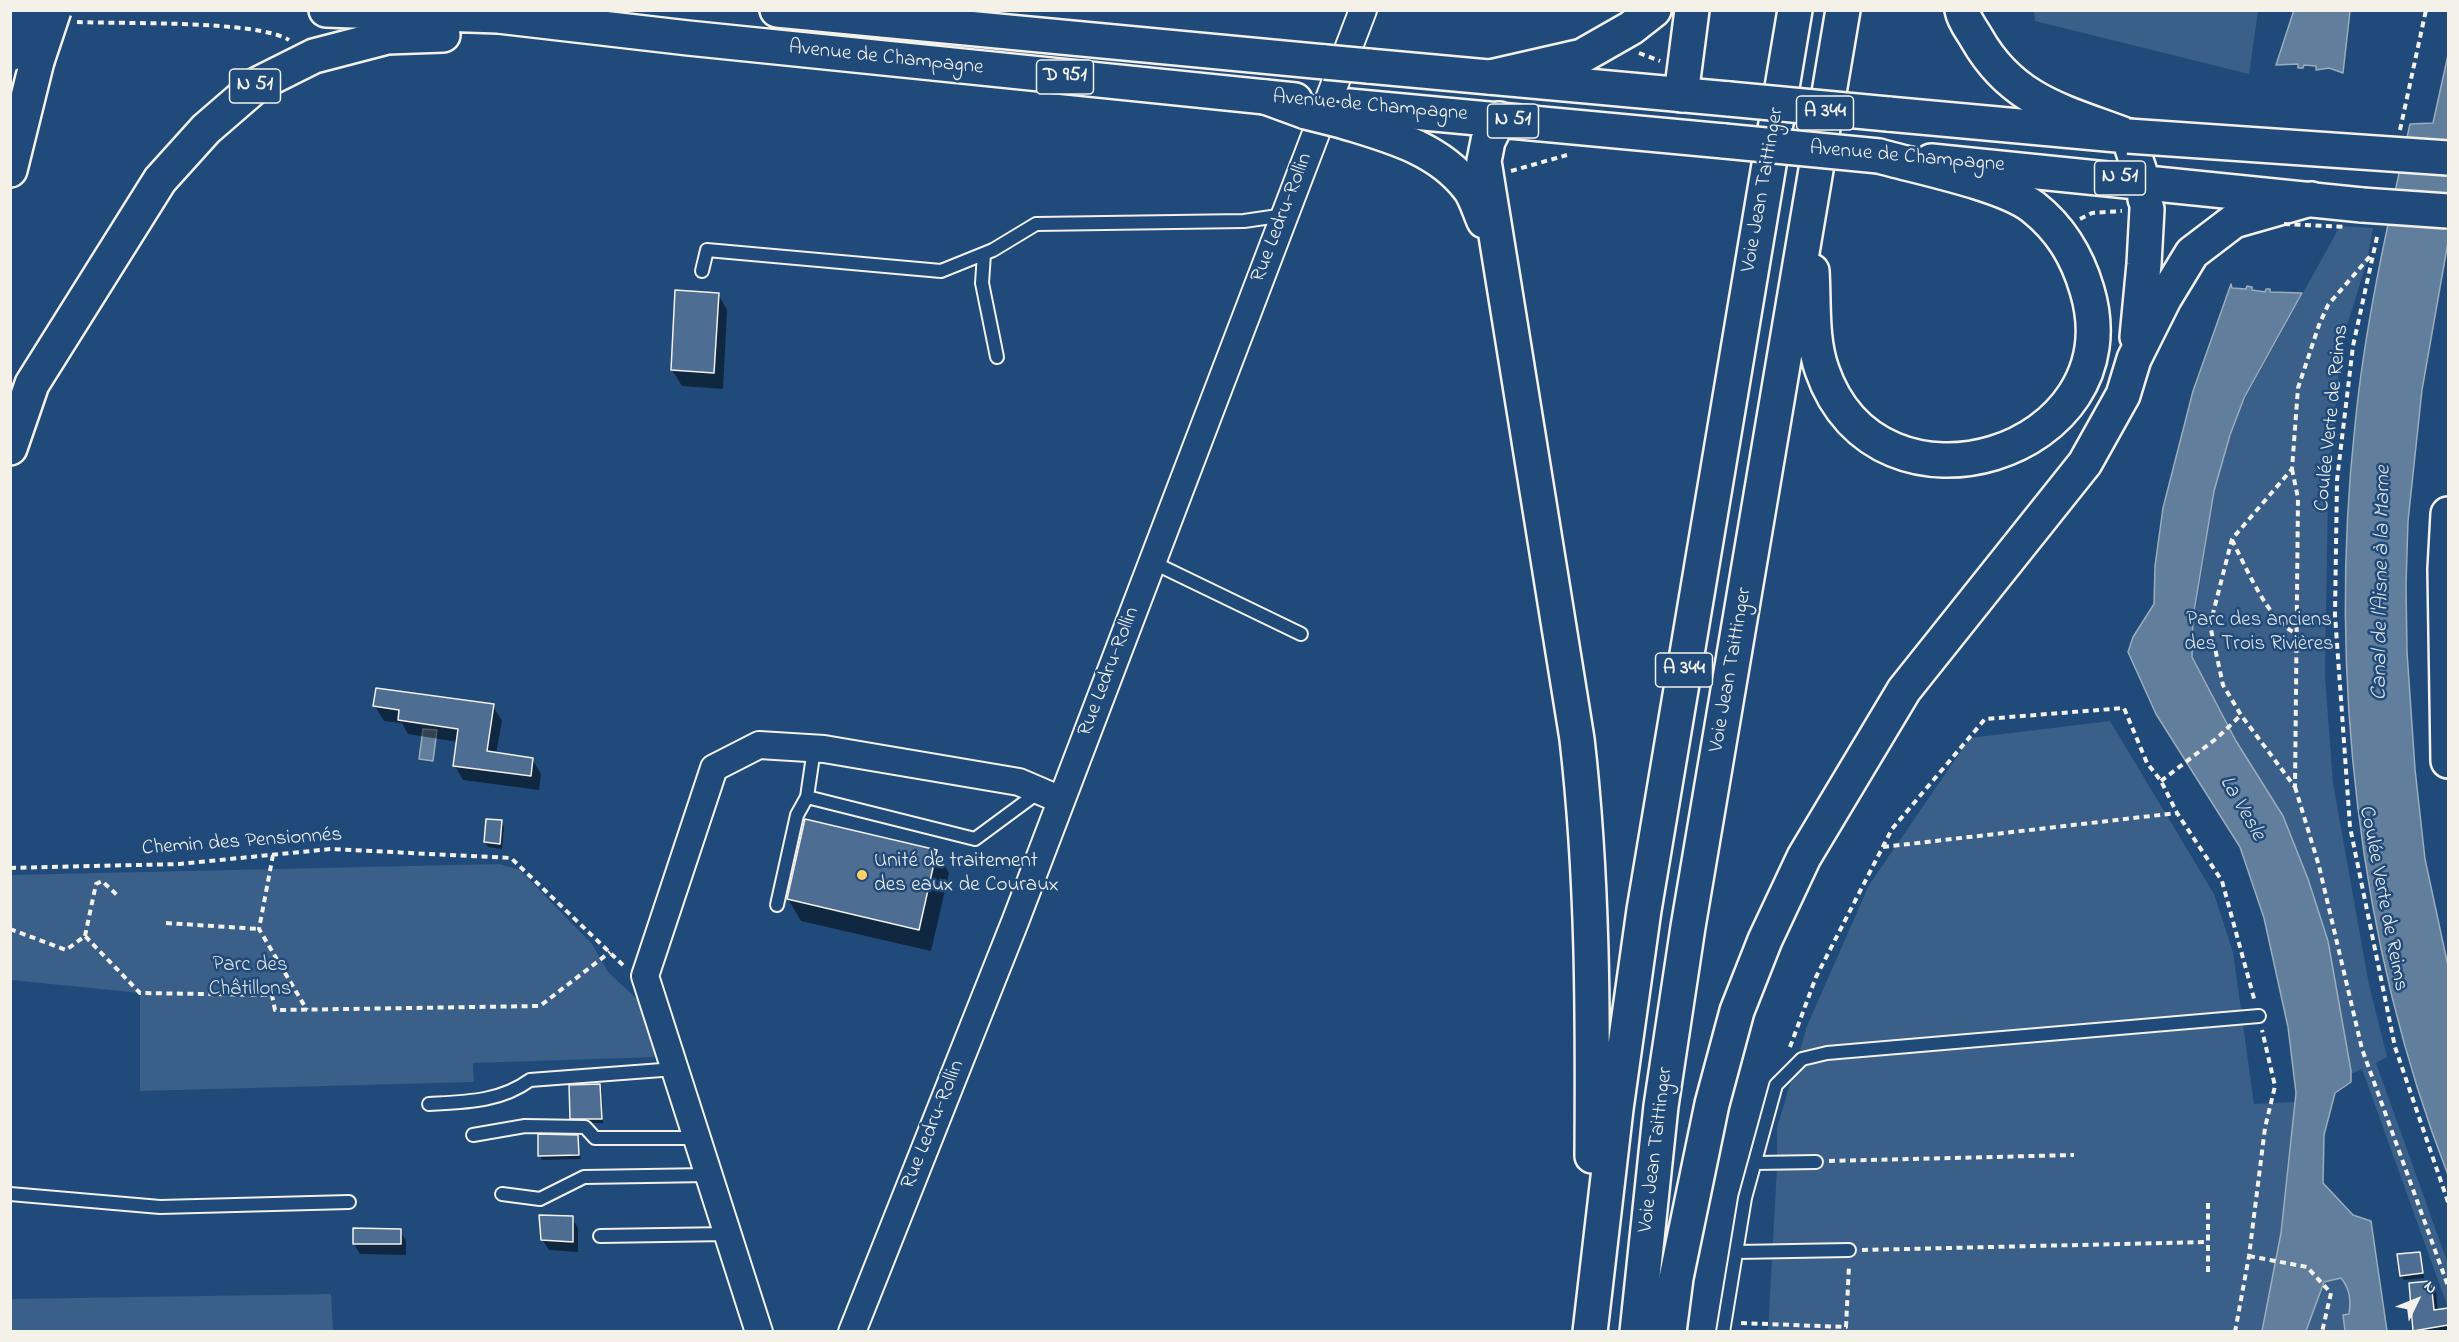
<!DOCTYPE html>
<html>
<head>
<meta charset="utf-8">
<style>
  body { margin:0 }
  #map { position:relative; width:2459px; height:1342px; overflow:hidden; background:#1f4a7a; font-family:"Indie Flower",sans-serif }
  canvas { display:block }
  .frame { position:absolute; inset:0; border:12px solid #f4f1e8; pointer-events:none }
  .north { position:absolute; left:2387px; top:1270px; width:60px; height:60px; -webkit-text-stroke:4px #1f4a7a; paint-order:stroke; rotate:47deg; font-size:16px; font-weight:700; line-height:24px; text-align:center; color:#f4f1e8 }
  .north::after { content:''; display:block; margin:auto; width:21px; height:27px; background:#f4f1e8; clip-path:polygon(50% 0,100% 100%,50% 72%,0 100%) }
</style>
</head>
<body>
<div id="map">
<canvas width="2459" height="1342"></canvas>
<div class="frame"></div>
<div class="north">N</div>
</div>
<script>
const context = document.querySelector('canvas').getContext('2d');
context.lineJoin = 'round';
function fillPath(path, color) { context.fillStyle = color; context.fill(path, 'evenodd'); }
function trace(path, color, width, dash) { context.strokeStyle = color; context.lineWidth = width; context.lineCap = dash ? 'butt' : 'round'; context.setLineDash(dash || []); context.stroke(path); }
function write(font, color, halo, rows, align = 'center') {
  context.font = font + ' "Indie Flower",sans-serif'; context.lineWidth = 5; context.setLineDash([]); context.textBaseline = 'middle'; context.strokeStyle = halo; context.fillStyle = color; for (const [text, x, y, turn = 0] of rows) {
    context.save(); context.translate(x, y); context.rotate((+turn || 0) * Math.PI / 180); context.textAlign = isNaN(turn) ? turn : align; if (halo) context.strokeText(text, 0, 0); context.fillText(text, 0, 0); context.restore();
  }
}
const green = new Path2D(`
  M2034,11H2258L2249,74L2035,21Z
  M2340,226L2373,228L2367,261L2341,345L2328,490L2325,676L2333,783L2369,985L2387,1057L2376,1063L2448,1264V1308L2362,1069L2351,1074L2340,1016L2308,879L2283,816L2236,741L2192,657V636L2214,491L2237,413Z
  M2110,721L2214,894L2233,952L2254,1104L2295,1102L2281,1233L2262,1331L1768,1332L1777,1167V1128L1807,1026L1869,885L1970,738Z
  M499,864L520,870L592,944L608,972L641,1003L658,1057L473,1063L474,1082L140,1091V993L11,980L10,875Z
  M2331,1278H2341L2349,1287V1314L2343,1315L2345,1331L2306,1332L2324,1282Z
  M331,1294L333,1331H11V1299Z`);
const water = new Path2D(`
  M2294,10L2350,11L2343,73L2329,68L2316,70V66L2304,65L2303,68H2298V64L2276,65Z
  M2448,55V242L2422,390L2408,521L2406,585L2407,652L2415,769L2425,859L2448,966V1175C2358,944 2328,671 2355,425C2365,323 2388,223 2410,124L2433,123Z
  M2231,284L2232,288L2246,289L2247,286L2252,287V290L2265,292L2266,289H2270V292L2302,293L2244,398L2230,435L2214,491L2193,618L2192,657L2236,741L2283,816L2308,879L2328,941L2351,1071V1082L2335,1093L2324,1135L2323,1183L2353,1215L2371,1221L2387,1331H2345L2343,1315L2349,1314C2351,1300 2350,1289 2341,1278L2324,1282L2306,1331H2262L2281,1233L2296,1093L2288,1027L2264,918L2240,847L2156,714L2128,652L2133,637L2154,604L2155,566L2163,508L2193,391Z
  M423,729L437,730L433,761L419,759Z`);
const shadow = new Path2D(`
  M718,294L727,310L723,389L682,386L672,370Z
  M375,706H493L502,721L496,754L532,759L541,774L539,790L463,780L455,766L458,742L408,734L402,723L384,721Z
  M502,822L504,827L502,849L488,847L485,842Z
  M936,851L949,873L931,951L801,921L788,899Z
  M600,1086L602,1090L603,1123H574L572,1118Z
  M577,1137L581,1159L542,1160L540,1155Z
  M572,1218L578,1228V1252L549,1250L542,1239Z
  M400,1231L406,1241V1255L360,1254L354,1244Z
  M2420,1253L2424,1278L2404,1280L2401,1275Z
  M2430,1282L2436,1292L2438,1311H2448V1332L2415,1331L2411,1284Z`);
const building = new Path2D(`
  M675,290L719,293L714,373L671,370Z
  M376,688L494,704L487,751L533,758L531,776L453,766L458,729L398,720L399,710L373,706Z
  M486,819L502,820L500,844L484,842Z
  M805,819L937,850L919,930L787,899Z
  M600,1084L602,1119H570L569,1085Z
  M538,1134L578,1135L579,1155L538,1156Z
  M539,1215L573,1216V1242L541,1240Z
  M353,1228L401,1229V1244H353Z
  M2420,1252L2423,1273L2400,1276L2397,1254Z
  M2431,1281L2434,1310L2448,1308V1325L2413,1331L2409,1283Z`);
const path = new Path2D(`
  M77,22C122,24 257,20 289,40
  M1639,53L1660,61
  M2400,130L2426,10
  M1511,171L1567,155
  M2080,219L2092,213L2122,211
  M2377,237L2353,346L2337,480L2335,615L2350,827L2395,1047L2448,1202
  M2292,469L2298,498L2295,787L2241,715L2223,685L2210,625L2232,539L2292,469L2298,388L2319,325L2328,305L2372,254
  M2232,540C2245,565 2269,623 2296,633
  M2161,781L2217,738L2241,715
  M2295,787L2319,866L2362,1049L2448,1286
  M1883,847L2177,813
  M273,855L259,929L307,1010
  M10,868L179,864L331,849L511,858L625,967
  M166,923L259,929
  M10,929L66,950L85,936L140,993L272,995L275,1010H282L540,1006L610,952
  M85,936L96,884L102,881L117,895
  M1790,1047L1816,977L1892,829L1985,719L2124,708L2147,763L2161,781L2177,813L2222,881L2255,1002
  M1829,1161L2074,1155
  M1862,1250L2207,1242
  M2249,1256L2307,1267L2331,1293L2322,1332
  M2208,1272V1200
  M1741,1323L1846,1327L1849,1265
  M2235,1332L2249,1256L2265,1128L2275,1086L2262,1030`);
const lane = new Path2D(`
  M984,254L982,283L997,357
  M702,271L707,250L941,271L993,250L1036,224L1244,221L1285,215
  M1152,562L1301,634
  M814,749L807,797L975,839L1040,791
  M777,905L797,815L807,797
  M429,1104C465,1102 500,1102 530,1080L675,1069
  M473,1135L525,1126L585,1127L595,1138H697
  M1755,1163L1816,1162
  M10,1194L160,1207L349,1202
  M502,1194L540,1199L584,1177L709,1175
  M600,1236L728,1234
  M1737,1252L1849,1250
  M1723,1332L1745,1198L1776,1085L1802,1059L1827,1053L2259,1016`);
const street = new Path2D(`
  M759,1332L645,976L714,768L759,745L824,749L1019,782L1061,800
  M852,1332L1015,922L1363,10`);
const secondary = new Path2D(`
  M10,170L37,61
  M2448,514L2445,569L2448,761`);
const primary = new Path2D(`
  M326,10L498,16L688,38L1295,100
  M777,10L1325,62
  M1368,66L1729,99
  M1349,106L1724,141
  M1888,114L2128,136L2143,181L2145,199
  M1931,161L2362,205
  M10,448L32,384L160,180L206,129L258,84L314,56L387,37L443,35`);
const highway = new Path2D(`
  M1962,10C1964,21 1972,30 1977,39C2013,102 2065,112 2128,136
  M1490,77L1582,56L1631,28L1654,10
  M1681,95L1692,10
  M1265,97L1306,112
  M1499,119L1488,141L1484,161L1577,739C1593,878 1593,1016 1592,1156
  M1342,121C1387,135 1437,147 1468,187C1475,195 1479,210 1484,221
  M1812,271C1814,303 1811,339 1822,370C1878,534 2136,454 2087,290C2077,256 2061,229 2033,207C2004,184 1918,167 1879,156
  M2137,337L2144,264L2147,209
  M1590,1332L1616,1109L1644,910L1795,10
  M1637,1332L1661,1106L1688,927L1843,10
  M1669,1332L1676,1278L1712,1104L1737,1011L1765,940L1804,857L1904,690L2085,463L2123,395L2134,359L2164,299L2192,253L2234,221L2311,199`);
const pathBridge = new Path2D(`
  M2284,224L2346,227`);
const secondaryBridge = new Path2D(`
  M10,54L25,10
  M37,61L54,10`);
const primaryBridge = new Path2D(`
  M1325,62L1368,66
  M1729,99L1888,114
  M2128,136L2448,158
  M1724,141L1879,156
  M2362,205L2448,211`);
const highwayBridge = new Path2D(`
  M1306,112L1342,121`);
const markers = [
  [862,875,6,"#ffd166"]
];
const shields = [
  [1065,77,57],
  [255,86,51],
  [1825,113,57],
  [1513,121,51],
  [2120,178,51],
  [1684,670,57]
];
const shieldNames = [
  ["D 951",1065,77],
  ["N 51",255,86],
  ["A 344",1825,113],
  ["N 51",1513,121],
  ["N 51",2120,178],
  ["A 344",1684,670]
];
const streetNames = [
  ["Avenue de Champagne",886,59,6],
  ["Avenue de Champagne",1370,107,5],
  ["Avenue de Champagne",1907,158,5],
  ["Voie Jean Taittinger",1764,190,-80],
  ["Rue Ledru-Rollin",1283,218,-69],
  ["Coulée Verte de Reims",2333,418,-84],
  ["Voie Jean Taittinger",1732,670,-80],
  ["Rue Ledru-Rollin",1110,672,-69],
  ["Chemin des Pensionnés",242,843,-4],
  ["Coulée Verte de Reims",2382,899,79],
  ["Rue Ledru-Rollin",934,1125,-68],
  ["Voie Jean Taittinger",1657,1150,-83]
];
const parkNames = [
  ["Parc des anciens",2259,622],
  ["des Trois Rivières",2259,646],
  ["Parc des",250,967],
  ["Châtillons",250,991]
];
const poiNames = [
  ["Unité de traitement",874,863],
  ["des eaux de Couraux",874,887]
];
const waterNames = [
  ["Canal de l'Aisne à la Marne",2383,583,-89],
  ["La Vesle",2241,809,60]
];
fillPath(green, '#3a5f88');
fillPath(water, '#627e9d');
trace(water, '#9cacbb', 1.5);
fillPath(shadow, '#0007');
fillPath(building, '#4d6e92');
trace(building, '#f4f1e8', 1.5);
trace(lane, '#f4f1e8', 16);
trace(street, '#f4f1e8', 30);
trace(secondary, '#f4f1e8', 38);
trace(primary, '#f4f1e8', 38);
trace(highway, '#f4f1e8', 38);
trace(path, '#f4f1e8', 4, [6, 4.5]);
trace(lane, '#1f4a7a', 12);
trace(street, '#1f4a7a', 26);
trace(secondary, '#1f4a7a', 33);
trace(primary, '#1f4a7a', 33);
trace(highway, '#1f4a7a', 33);
trace(secondaryBridge, '#f4f1e8', 38, []);
trace(primaryBridge, '#f4f1e8', 38, []);
trace(highwayBridge, '#f4f1e8', 38, []);
trace(pathBridge, '#f4f1e8', 4, [6, 4.5]);
trace(secondaryBridge, '#1f4a7a', 33);
trace(primaryBridge, '#1f4a7a', 33);
trace(highwayBridge, '#1f4a7a', 33);
for (const [x, y, r, color] of markers) { const dot = new Path2D(); dot.arc(x, y, r, 0, 2 * Math.PI); context.fillStyle = color; context.fill(dot); trace(dot, '#1f4a7a', 2); }
for (const [x, y, w] of shields) { const box = new Path2D(); box.roundRect(x - w / 2, y - 17, w, 34, 4.5); context.fillStyle = '#1f4a7a'; context.fill(box); trace(box, '#f4f1e8', 1.5); }
write('bold 20px', '#f4f1e8', null, shieldNames);
write('21px', '#f4f1e8', '#1f4a7a', streetNames);
write('21px', '#e1e2de', '#1f4a7a', parkNames);
write('21px', '#f4f1e8', '#1f4a7a', poiNames, 'left');
write('italic 22px', '#dee0dd', '#1f4a7a', waterNames);
</script>
</body>
</html>
